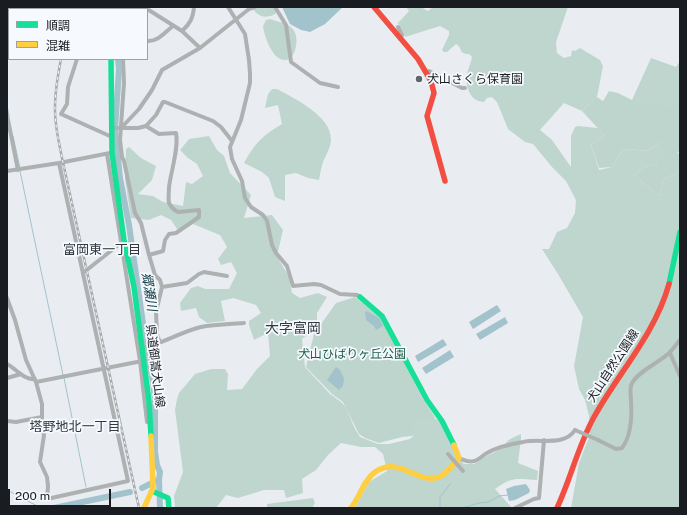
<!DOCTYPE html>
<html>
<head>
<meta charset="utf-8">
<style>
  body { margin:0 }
  #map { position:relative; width:687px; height:515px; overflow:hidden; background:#e9edf2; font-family:"Public Sans","Noto Sans JP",sans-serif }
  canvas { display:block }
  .frame { position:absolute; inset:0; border:8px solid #191c20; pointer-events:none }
  .legend { position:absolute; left:8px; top:8px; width:140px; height:52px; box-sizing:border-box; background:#f6f9fd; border:1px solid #9ea1a5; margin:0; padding:5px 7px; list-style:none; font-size:12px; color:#191c20 }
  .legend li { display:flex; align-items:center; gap:8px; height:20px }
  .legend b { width:20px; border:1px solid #9ea1a5 }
  .scale { position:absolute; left:8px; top:489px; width:103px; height:18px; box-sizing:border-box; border:2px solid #191c20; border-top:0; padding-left:5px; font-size:12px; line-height:14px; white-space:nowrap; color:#191c20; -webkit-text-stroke:3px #f6f9fd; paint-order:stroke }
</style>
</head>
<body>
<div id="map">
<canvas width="687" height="515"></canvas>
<div class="frame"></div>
<ul class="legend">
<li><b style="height:5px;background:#16e098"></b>順調</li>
<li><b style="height:5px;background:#ffcf43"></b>混雑</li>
</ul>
<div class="scale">200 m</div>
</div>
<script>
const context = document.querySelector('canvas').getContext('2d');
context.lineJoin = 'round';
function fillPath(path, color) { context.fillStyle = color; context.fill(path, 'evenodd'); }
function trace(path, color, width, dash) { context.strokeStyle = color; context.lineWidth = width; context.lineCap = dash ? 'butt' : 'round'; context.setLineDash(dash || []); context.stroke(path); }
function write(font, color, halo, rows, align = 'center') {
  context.font = font + ' "Public Sans","Noto Sans JP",sans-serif'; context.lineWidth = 3.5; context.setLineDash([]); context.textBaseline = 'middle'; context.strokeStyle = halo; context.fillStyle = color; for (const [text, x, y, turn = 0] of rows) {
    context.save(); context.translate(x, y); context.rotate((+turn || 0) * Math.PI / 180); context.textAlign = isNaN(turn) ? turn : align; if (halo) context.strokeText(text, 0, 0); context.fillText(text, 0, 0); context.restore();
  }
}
const green = new Path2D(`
  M651,58L676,67L680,61V150L677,153L680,154V171L664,179L659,196L634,175L643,168L658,163L660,142L647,151L626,149L620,153L612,167L599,168L591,145L605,136L582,111L597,97L603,101L609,91L618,93L632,100Z
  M355,297L381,318L424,401L435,417L412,436L402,437L379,443L365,438L359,434L343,402L332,394L306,367L314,334L336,303Z
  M313,498L315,503L312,508H267V504Z`);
const forest = new Path2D(`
  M252,7H279L275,14C266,19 257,17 252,7Z
  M406,7H421L428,11L433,7H568L556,42L557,53L564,58L571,56L572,50L575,51L580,48L600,60L603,66L597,97L582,111L564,103L540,130L552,140L571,167V136L575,127L578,126L598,128L605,136L591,145L599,170L612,167L620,153L626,149L647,151L660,142L666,151L658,163L643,168L634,175L659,196L664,179L680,171V508H571L579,463L590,435L589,416L585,400L579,389L574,366L583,317L558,274L542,249H549L557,232L567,228L575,213L576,200L566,181L552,167L533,144L525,142L508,129L497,102L492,97L487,98L484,102C471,102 465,87 467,76C467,70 471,64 472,57L469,54C458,54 463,48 456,44L447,52H444L442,50L449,35V31L440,26L405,37L398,23L409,11Z
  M270,19C275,21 281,22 286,24C300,30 298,47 292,57C290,58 288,60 286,60C273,62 264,36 263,26L266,20Z
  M652,60L677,70L680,65V102L670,108C665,107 662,105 658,104C649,102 640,111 634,101Z
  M272,89H277C294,98 331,116 331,139C331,147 326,155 323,162C321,168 320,174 319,180L308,178L296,173L285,175V201L275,197L269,178L262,172L244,163C255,143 262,136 282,124L278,105L265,108L268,94Z
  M209,136L217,150L224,156L230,173L251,195L244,218L272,215L283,230L277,256L289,277L292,293L300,298L318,293L327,297L317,313V328L302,339L305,367L330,394L341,402L346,407L354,427L360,437L378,444H389L410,439L413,436L414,433L413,429L415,424L419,419L433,417L439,421L455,453L464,464H474L486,456L497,451L510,439L521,434V439L518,463L538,471L537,480C516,479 513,476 495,489L512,508H355L369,482L387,471L383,454L375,447H361L341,443L328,455L316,470L302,479L303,493L286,498L284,490H264L238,498L226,495L216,508H175L174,496L183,472L175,410L177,399L179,393L195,374L211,369H225L228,374L227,390L242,389L257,369L270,356L268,333L254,340L249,325V321L261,313L256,305L233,298L221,301L225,321L207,323L199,317L196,308L181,311L180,303L191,288L198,286L205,289H229L237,273L231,262L221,265L218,259L227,247L220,235L193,224L179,232L171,220L161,215L149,220L131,218L125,179L126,149L129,147L141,158L156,166L152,180L138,194L153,196L163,202L183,206L186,182L192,184L203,176L197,164L188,158L180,150L189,139Z`);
const water = new Path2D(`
  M282,7H343L325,24L310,32L301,30L290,24Z
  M497,305L501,311L473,329L469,322Z
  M367,311L379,318L383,326L376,330L374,326L366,320L365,312Z
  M505,317L508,323L480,340L476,334Z
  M443,339L447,345L418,362L415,356Z
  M450,350L454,357L426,374L422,368Z
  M336,367L340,370L344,378L343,386L339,390L327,380Z
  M526,484L530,490L529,493L515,500L509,501L506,489L514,486Z`);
const stream = new Path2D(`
  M7,105L9,115
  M13,136L20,168
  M20,171L63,375
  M64,378L86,487
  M7,490L41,508
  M440,508V497L451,483
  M462,508L479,503L488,502L499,496L508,495`);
const river = new Path2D(`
  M113,9L114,7
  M118,59L119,69L115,129L120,178L129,225L146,345L153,383L155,401V452L157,465L160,472L159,480L160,508
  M142,488L158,480
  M54,508L130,492`);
const street = new Path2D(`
  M144,7L182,31L200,48
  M228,7L245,34L249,60L250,74V83L241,120L230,147L232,159L242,181L245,198L251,207L263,215L267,221L272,245L276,253L287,266L293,286L314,284L321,285L340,294L357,295L360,297
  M275,7L286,25L291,62L320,83L338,87
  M27,9L28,7
  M67,9L68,7
  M122,9V7
  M398,27L402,35L400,39
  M7,31H9
  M182,31C190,24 193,18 194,7
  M147,41C158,42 165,32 173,26
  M77,59L68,87L67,104L61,114L112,137
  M123,59L124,83L120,140L122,157L124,161L135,213L141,223L149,255
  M427,73L429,71L462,88H465
  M7,115L18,170
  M146,126L156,115L163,102H165L213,121L221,127L232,141
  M122,127L139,109L152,90L162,70L200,48L249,9L255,7
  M111,128H138L146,126L159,134L176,133C179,148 171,171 169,187C169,192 168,198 169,203C171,207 174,210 178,212L199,210V217L176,233L169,234L165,240L163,251L149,255L155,275L160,280L162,287L156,312L157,335L160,342
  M107,154L140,361L147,422L151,423
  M7,171L59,163L110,153
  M83,273L122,242
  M162,287L187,283L199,274L204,272L227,276
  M7,298L15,320L26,360L36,382L42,404V429L44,435L40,462L47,477L48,486L47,499L128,481L59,163
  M142,348C163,344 180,332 201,327C214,324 230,324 244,323
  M670,353L680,376
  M7,364C15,368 25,381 35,379
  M7,378L21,374
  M36,382L142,361
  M7,421L16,422L42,417
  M598,440L616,449L622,448C631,436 632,416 631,401C631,394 629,389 632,383C639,371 658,363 668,354C673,350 676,344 680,340
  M459,458C464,460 469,463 474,461C479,460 483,455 487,453C497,447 511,444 523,442C540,438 564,447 575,430
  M515,508L534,499L539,498L544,440`);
const fast = new Path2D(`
  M109,7V9
  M111,59L112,153L124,240L134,287L149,401L151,436
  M669,284L680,232
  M360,297L382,316L427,400L442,421L454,445
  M152,491L168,498L169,508`);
const slow = new Path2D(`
  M144,508L153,488L151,436
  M351,508C360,497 363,481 375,472C399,455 417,485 439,477C447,474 454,464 459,458L454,445`);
const jam = new Path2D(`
  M374,7L418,59L431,81L434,93L427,116L445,181
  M557,508C571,478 578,446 594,417C619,372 655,334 669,284`);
const rail = new Path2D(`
  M72,9V7
  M61,59C57,80 53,103 56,124C57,135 60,147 62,158L139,508`);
const streetBridge = new Path2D(`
  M575,430L598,440
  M448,454L463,471`);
const markers = [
  [419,79,4,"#62656a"]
];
const poiNames = [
  ["犬山さくら保育園",427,79]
];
const parkNames = [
  ["犬山ひばりヶ丘公園",352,354]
];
const streetNames = [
  ["県道御嵩犬山線",155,366,83],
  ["犬山自然公園線",613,366,-57]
];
const neighbourhoodNames = [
  ["富岡東一丁目",102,250],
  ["塔野地北一丁目",75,427]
];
const waterNames = [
  ["郷瀬川",149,292,81]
];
const quarterNames = [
  ["大字富岡",293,329]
];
fillPath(green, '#bed5ce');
fillPath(forest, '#bed6ce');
fillPath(water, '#a2c3cb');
trace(stream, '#a2c3cb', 1);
trace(river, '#a2c3cb', 6);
trace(street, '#aeb1b2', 4);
trace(fast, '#16e098', 5.5);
trace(slow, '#ffcf43', 5.5);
trace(jam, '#f24e42', 5.5);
trace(rail, '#a8abad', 2.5);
trace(rail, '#f6f9fd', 1, [3]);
trace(streetBridge, '#aeb1b2', 4);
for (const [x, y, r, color] of markers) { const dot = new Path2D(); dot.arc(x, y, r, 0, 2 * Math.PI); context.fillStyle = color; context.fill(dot); trace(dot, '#f6f9fd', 1.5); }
write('12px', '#191c20', '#f6f9fd', poiNames, 'left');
write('12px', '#1a6047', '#f6f9fd', parkNames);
write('12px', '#191c20', '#f6f9fd', streetNames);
write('13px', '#333941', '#f6f9fd', neighbourhoodNames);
write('italic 13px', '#0b383f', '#f6f9fd', waterNames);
write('14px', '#333941', '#f6f9fd', quarterNames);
</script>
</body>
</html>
